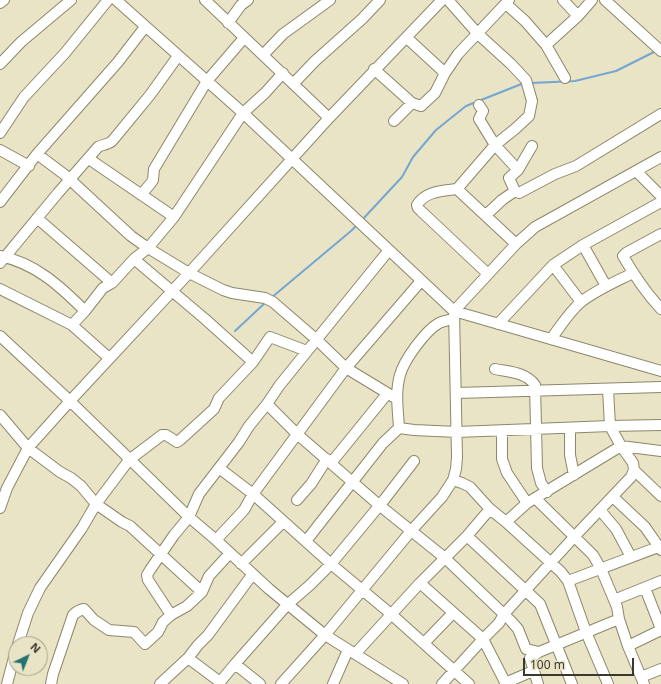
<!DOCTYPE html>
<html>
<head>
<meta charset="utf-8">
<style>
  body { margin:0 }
  #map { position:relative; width:661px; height:684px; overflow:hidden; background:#e9e4c5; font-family:"Noto Sans",sans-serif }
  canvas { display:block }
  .north { position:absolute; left:8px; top:636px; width:40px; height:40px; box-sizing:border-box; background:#e9e4c5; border:1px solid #a39f88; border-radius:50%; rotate:43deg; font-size:11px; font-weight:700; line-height:16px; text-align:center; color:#3a382c }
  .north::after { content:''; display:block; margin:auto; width:14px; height:18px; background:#257072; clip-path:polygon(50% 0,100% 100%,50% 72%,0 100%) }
  .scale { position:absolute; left:523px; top:658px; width:111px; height:18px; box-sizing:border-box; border:2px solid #3a382c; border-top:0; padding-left:5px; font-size:12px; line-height:14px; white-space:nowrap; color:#3a382c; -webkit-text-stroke:3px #e9e4c5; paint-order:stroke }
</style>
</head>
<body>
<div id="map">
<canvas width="661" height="684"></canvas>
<div class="north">N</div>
<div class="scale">100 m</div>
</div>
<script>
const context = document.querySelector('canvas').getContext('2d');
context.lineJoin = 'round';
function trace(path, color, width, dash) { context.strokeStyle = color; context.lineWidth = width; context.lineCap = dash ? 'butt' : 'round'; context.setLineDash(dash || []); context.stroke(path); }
const stream = new Path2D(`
  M531,83L575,81L616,71L656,51
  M362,220L402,177L413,157L436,130L466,106L524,83
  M271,298L351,231L358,224
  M235,331L266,302`);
const minor = new Path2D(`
  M116,0L243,113L454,311L661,371
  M205,0L329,118
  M448,0L478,34L511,64L526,80L532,101L529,116L515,129L495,145L457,189C443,191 425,191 417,205L418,208L421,211L488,274
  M563,0L578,16
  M605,0L661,51
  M0,3L4,0
  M506,4L525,21L546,45L565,78
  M228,23L241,5L248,0
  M407,38L445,73
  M546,45L578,16L592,0
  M263,55L283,34L330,0
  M0,64L21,42L71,0
  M374,69L412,103
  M293,84L315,61L362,19L380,0
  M479,105L483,111L479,119L495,145L518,170
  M394,121L412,103L421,106L435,93L445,73L458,54L509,0
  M0,133L24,97L65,53L108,0
  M0,150L29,166
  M37,154L65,175L131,236L148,248L189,273L223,290L232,293L265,298L273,302L317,340L346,368L397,399
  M89,159L174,217
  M636,171L661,196
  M457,189L516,244
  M515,191L509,178L518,170L532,146
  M141,195L151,183L153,180L154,169L207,81L244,38
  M0,202L37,154L118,62L145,27
  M486,215L502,200L515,191L519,193L555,174L576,166L661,114
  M37,218L112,283
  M661,234L626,253L623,256C634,275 646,293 661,309
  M583,245L606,286
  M0,256C35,263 60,286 85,311L72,325
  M134,259L205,319L253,362
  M0,263L58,193L98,147C103,144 109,145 113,140L150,95L178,56
  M553,265L581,302
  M0,289L72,325L109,358
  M85,311L103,288L112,283L134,259L148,248L174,217L243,113L265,93L283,73
  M498,324L553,265L583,245L661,202
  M0,336L70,401L189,517L216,540L269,589L325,635L403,684
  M551,339C560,327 569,312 581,302C596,290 615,282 633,273
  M495,369C509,372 526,372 535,385L537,468L541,483L547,492
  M457,393L661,387
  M267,404L297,434L379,505L445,558L511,621L518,629L526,649L539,652L619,619L617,607L601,569L593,555L535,498
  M0,415L28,448L60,472L71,478L81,486L96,504L122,522L130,526L202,592
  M399,428L414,430L457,432L610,426L661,425
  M570,428V455L574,475
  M502,431V459L507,473L527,503
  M331,463L387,394
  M219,468L253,494L331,564L391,614L469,684
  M634,470L661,496
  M453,480L462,483L470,487L490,509L506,522L561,572L568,581L586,632L608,684
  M613,497L645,527L661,550
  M297,500L311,484L327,459
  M0,508L7,488L28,448L70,401L189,273L329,118L442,0
  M600,510L616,529L631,557
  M506,522L527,503L621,446L661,451
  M467,536L540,604L572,684
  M216,540L244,510L253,494L346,368L421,281
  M306,541L383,443L399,428C398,410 395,392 400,375C404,360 425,331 439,323C443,321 449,320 454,319
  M241,564L283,522
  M568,581L661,546
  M420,583L483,639L499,623L504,614L575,536L631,477L634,470L633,463L621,446L610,426L608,389
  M645,588L661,629
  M614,600L661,581
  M171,615L148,580L147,575L150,570L174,535L189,517L199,494L239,442L249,426L267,404L279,386L389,250
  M619,619L628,646L644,684
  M424,643L453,613
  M18,644L28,613L40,588L82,528L96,504L129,460L162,435H166L177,442L180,440L214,409L219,398L253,362L270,337L307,351
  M628,646L661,630
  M355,654L420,583L467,536L490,509
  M188,658L220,682L235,664L260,684
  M235,664L287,605L310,585L331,564L384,500L414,461
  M641,677L661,669
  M505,683L533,671
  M7,684L16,650
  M51,684L53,674L73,615C77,611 79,610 84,609L94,620L109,630L134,632L145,644L158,632L163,622L171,615L187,606L202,592L209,576L230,553
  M160,684L188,658L198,645L208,635L252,575
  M281,684L325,635L411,531L442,497L453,480L456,469L457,457L454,311L516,244L535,227L661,157
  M333,684L348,650
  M442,684L483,639L506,684
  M538,684L530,658L539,652`);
trace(stream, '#73a7d2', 2);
trace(minor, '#8c876b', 12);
trace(minor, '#fff', 10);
</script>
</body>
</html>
